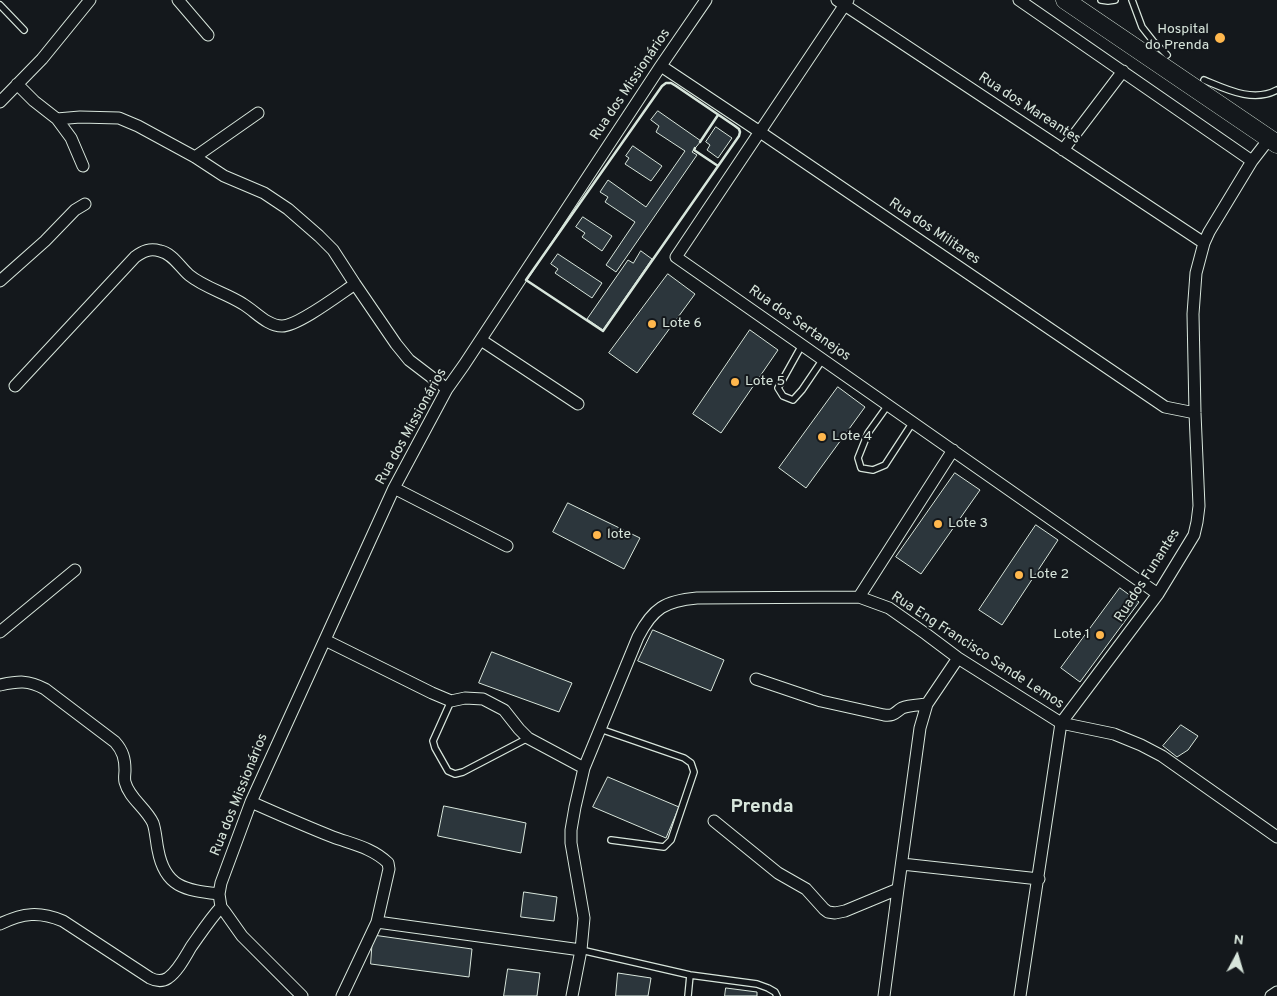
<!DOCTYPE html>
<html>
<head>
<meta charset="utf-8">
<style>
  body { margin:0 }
  #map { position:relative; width:1277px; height:996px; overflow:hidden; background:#14181c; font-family:Overpass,sans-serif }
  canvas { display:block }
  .north { position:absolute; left:1212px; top:931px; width:50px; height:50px; -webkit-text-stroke:4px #14181c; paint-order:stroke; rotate:6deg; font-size:14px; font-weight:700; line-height:20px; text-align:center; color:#d8e6dc }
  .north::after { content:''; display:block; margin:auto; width:18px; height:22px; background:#d8e6dc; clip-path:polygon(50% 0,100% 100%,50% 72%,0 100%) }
</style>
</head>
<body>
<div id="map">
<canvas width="1277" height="996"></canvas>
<div class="north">N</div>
</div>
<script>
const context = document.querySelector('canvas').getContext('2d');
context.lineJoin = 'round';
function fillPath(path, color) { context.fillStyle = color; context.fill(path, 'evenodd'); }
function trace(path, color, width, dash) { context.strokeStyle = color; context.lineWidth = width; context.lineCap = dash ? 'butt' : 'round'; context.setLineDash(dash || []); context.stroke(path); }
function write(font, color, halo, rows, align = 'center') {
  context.font = font + ' Overpass,sans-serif'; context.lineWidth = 4; context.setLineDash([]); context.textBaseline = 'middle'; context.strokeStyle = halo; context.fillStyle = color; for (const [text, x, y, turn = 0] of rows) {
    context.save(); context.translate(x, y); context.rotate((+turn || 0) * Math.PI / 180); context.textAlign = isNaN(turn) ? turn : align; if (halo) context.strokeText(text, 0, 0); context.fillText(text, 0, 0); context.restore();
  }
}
const building = new Path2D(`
  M658,111L701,141L692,152L697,155L616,272L606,265L635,222L605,202L608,197L600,192L608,180L646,207L685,151L656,132L659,126L651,120Z
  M716,127L732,138L718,158L707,150L710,145L706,142Z
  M633,146L662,166L651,181L625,164L629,158L626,156Z
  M583,217L612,236L602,251L582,237L585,233L576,227Z
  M641,251L652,259L603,330L587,319L628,260L633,263Z
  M558,254L602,283L592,298L555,273L558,269L551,264Z
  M668,274L695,294L637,373L609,353Z
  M750,330L778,350L721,433L693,414Z
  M838,387L865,407L806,488L779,468Z
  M955,473L980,490L921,574L896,557Z
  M568,503L640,538L624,569L553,532Z
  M1036,525L1058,540L1002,625L979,610Z
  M1120,588L1139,602L1080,682L1061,668Z
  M653,630L724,660L711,691L638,661Z
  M492,652L572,683L559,712L479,683Z
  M1181,725L1198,736L1188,750L1177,757L1163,746Z
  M608,777L679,807L666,838L593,807Z
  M444,806L526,823L521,853L438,836Z
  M524,892L557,897L554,921L521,917Z
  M373,935L472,949L469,977L371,964Z
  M508,969L540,973L537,996H504Z
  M618,973L651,978L648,996H616Z
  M726,988L757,992V996H725Z`);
const lane = new Path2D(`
  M1101,0L1108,1L1115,0
  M1132,0L1142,27L1153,41L1167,55
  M0,5L24,30
  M1204,80C1226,89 1253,103 1277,90
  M802,345L778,388L783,396L793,400L802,390L823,359
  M888,405L868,433L858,458L861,468L873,470L885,465L913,422
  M451,701L433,741L435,748L448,771L455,774L463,772L528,738
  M600,729L684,758L691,763L694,772L671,840L664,847L611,840
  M581,950L690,975L757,984L768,988L775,992L777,996
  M688,996L690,975`);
const street = new Path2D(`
  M178,0L208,35
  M837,0L1204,243
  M848,0L676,257L1158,594
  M1019,0L1252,161
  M661,66L760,132L1165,407L1195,413
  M17,84L34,101L57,119L80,117L119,118L138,126L195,157L224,176L264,193L288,209L319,236L333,250L355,284L396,344L409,360L447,389
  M0,102L42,59L90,0
  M57,119L71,138L83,166
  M1063,150L1123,71
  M195,157L258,113
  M0,281L45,241L75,210L85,204
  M481,340L578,404
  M15,386L135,257C143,251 150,248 160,251C172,253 180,267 189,275C205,288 226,293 243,304C255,311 267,326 282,326C298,326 340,294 355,284
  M394,488L507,546
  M859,597L953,450
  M0,632L75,570
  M325,640L432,693L451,701L465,698L483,699L504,710L519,729L528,738L584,768
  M756,679L821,701L884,715C895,716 894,713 902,708C909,705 920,705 927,704
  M0,685C19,681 28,680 45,689L115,742C123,751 125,759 125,770C125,774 124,778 125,782C129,798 146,808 153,823C156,832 156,841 158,850C165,888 186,890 219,894
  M251,802C278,814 305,826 333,837C352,844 373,848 388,863L389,869L377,922L342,996
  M714,821L778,873L806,889L824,909L828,912L835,913L845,911L898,889
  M902,864L1039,879
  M377,922L581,950
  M0,924C23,913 39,911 63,921L150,978C156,981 162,982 168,978C178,971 185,957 191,947C201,933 210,919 221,907
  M302,996L242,936L225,912L221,907L219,894L221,883L251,802L394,488L447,389L464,365L660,67L706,0
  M572,996L581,950L584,918L571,843V830L575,807L584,768L638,637C653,608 665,601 697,598L859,597L889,608L926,634L958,658L1061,723L1114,734L1141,745L1162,756L1277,837
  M884,996L898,889L920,728L927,704L958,658
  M1020,996L1061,723L1158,594L1194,535L1197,522L1199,506L1195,413L1193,314L1196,273L1204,243L1209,232L1252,161L1269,139
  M1271,996L1277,992`);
const primary = new Path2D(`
  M1065,0L1277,144`);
const wall = new Path2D(`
  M666,83H671L676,86L735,126L739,129L740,132L739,136L603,331L526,280L662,86Z
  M700,142L718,115
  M695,148L694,150L718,166`);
const markers = [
  [1220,38,6,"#ffb74d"],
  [652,324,5,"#ffb74d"],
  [735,382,5,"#ffb74d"],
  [822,437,5,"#ffb74d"],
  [938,524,5,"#ffb74d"],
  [597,535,5,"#ffb74d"],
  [1019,575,5,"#ffb74d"],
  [1100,635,5,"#ffb74d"]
];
const poiNames = [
  ["Hospital",1209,30,"right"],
  ["do Prenda",1209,46,"right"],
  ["Lote 6",662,324],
  ["Lote 5",745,382],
  ["Lote 4",832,437],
  ["Lote 3",948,524],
  ["lote",607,535],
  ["Lote 2",1029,575],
  ["Lote 1",1090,635,"right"]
];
const streetNames = [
  ["Rua dos Missionários",631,85,-56],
  ["Rua dos Mareantes",1029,109,33],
  ["Rua dos Militares",934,232,34],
  ["Rua dos Sertanejos",799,324,35],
  ["Rua dos Missionários",412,427,-61],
  ["Ruados Funantes",1148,576,-57],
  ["Rua Eng Francisco Sande Lemos",977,651,33],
  ["Rua dos Missionários",240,795,-68]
];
const districtNames = [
  ["Prenda",762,808]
];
fillPath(building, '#2c363c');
trace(building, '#d8e6dc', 1);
trace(lane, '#d8e6dc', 8);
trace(street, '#d8e6dc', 13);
trace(primary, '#d8e6dc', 19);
trace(lane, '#14181c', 5.5);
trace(street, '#14181c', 11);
trace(primary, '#14181c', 18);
trace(wall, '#d8e6dc', 2.5);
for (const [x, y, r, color] of markers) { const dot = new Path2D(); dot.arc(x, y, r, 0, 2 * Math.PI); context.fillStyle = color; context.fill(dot); trace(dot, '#14181c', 2); }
write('14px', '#d8e6dc', '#14181c', poiNames, 'left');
write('14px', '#d8e6dc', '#14181c', streetNames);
write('bold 19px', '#d8e6dc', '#14181c', districtNames);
</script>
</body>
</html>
